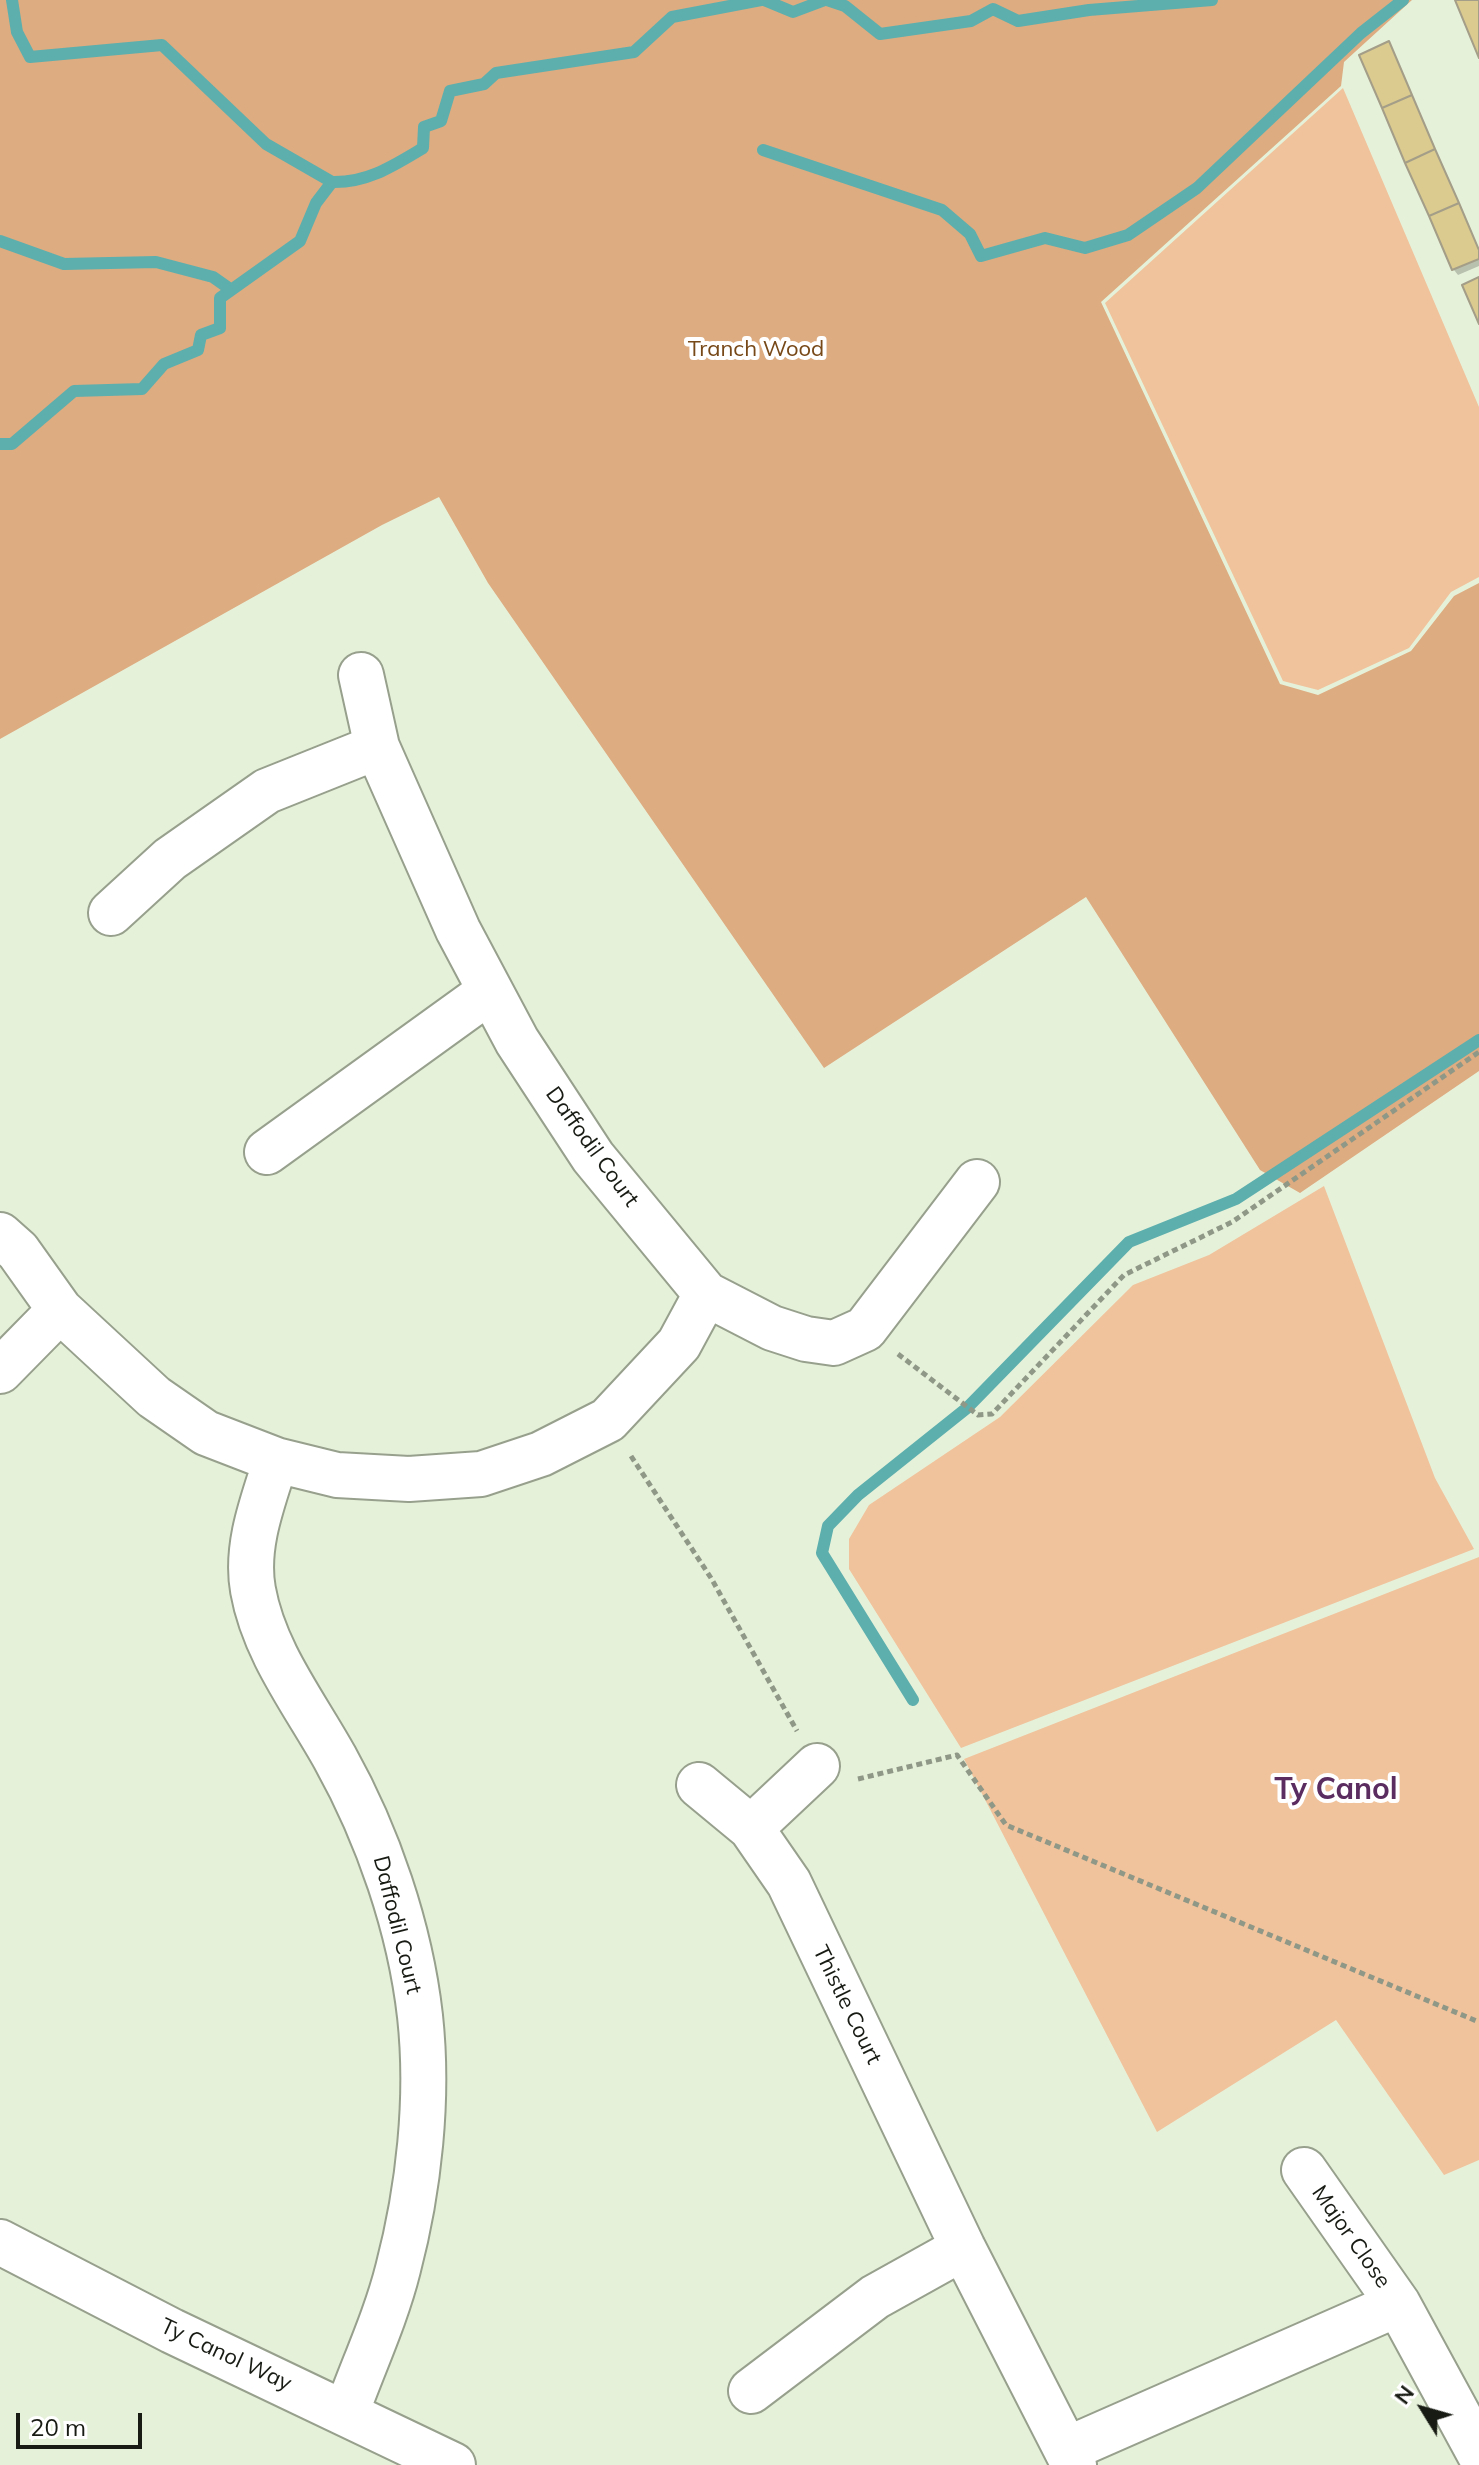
<!DOCTYPE html>
<html>
<head>
<meta charset="utf-8">
<style>
  body { margin:0 }
  #map { position:relative; width:1479px; height:2465px; overflow:hidden; background:#e6f1da; font-family:Mulish,sans-serif }
  canvas { display:block }
  .north { position:absolute; left:1383px; top:2369px; width:80px; height:80px; -webkit-text-stroke:6px #fff; paint-order:stroke; rotate:307deg; font-size:22px; font-weight:700; line-height:32px; text-align:center; color:#171b13 }
  .north::after { content:''; display:block; margin:auto; width:28px; height:36px; background:#171b13; clip-path:polygon(50% 0,100% 100%,50% 72%,0 100%) }
  .scale { position:absolute; left:16px; top:2413px; width:126px; height:36px; box-sizing:border-box; border:4px solid #171b13; border-top:0; padding-left:10px; font-size:24px; line-height:28px; white-space:nowrap; color:#171b13; -webkit-text-stroke:6px #fff; paint-order:stroke }
</style>
</head>
<body>
<div id="map">
<canvas width="1479" height="2465"></canvas>
<div class="north">N</div>
<div class="scale">20 m</div>
</div>
<script>
const context = document.querySelector('canvas').getContext('2d');
context.lineJoin = 'round';
function fillPath(path, color) { context.fillStyle = color; context.fill(path, 'evenodd'); }
function trace(path, color, width, dash) { context.strokeStyle = color; context.lineWidth = width; context.lineCap = dash ? 'butt' : 'round'; context.setLineDash(dash || []); context.stroke(path); }
function write(font, color, halo, rows, align = 'center') {
  context.font = font + ' Mulish,sans-serif'; context.lineWidth = 8; context.setLineDash([]); context.textBaseline = 'middle'; context.strokeStyle = halo; context.fillStyle = color; for (const [text, x, y, turn = 0] of rows) {
    context.save(); context.translate(x, y); context.rotate((+turn || 0) * Math.PI / 180); context.textAlign = isNaN(turn) ? turn : align; if (halo) context.strokeText(text, 0, 0); context.fillText(text, 0, 0); context.restore();
  }
}
const green = new Path2D(`
  M1343,88L1479,407V577L1451,592L1409,648L1318,690L1283,681L1105,303Z
  M1324,1186L1435,1478L1474,1549L961,1748L849,1569V1539L869,1505L1000,1417L1133,1285L1209,1255Z
  M1479,1557V2160L1444,2175L1336,2020L1157,2132L964,1759Z`);
const forest = new Path2D(`
  M0,0H1412L1344,62L1341,86L1101,302L1280,684L1318,695L1411,651L1454,596L1479,583V1071L1300,1193L1260,1170L1086,897L824,1068L488,583L439,497L382,525L0,739Z`);
const shadow = new Path2D(`
  M1361,56L1479,252V266L1458,275L1454,270Z`);
const stream = new Path2D(`
  M12,0L17,32L30,57L162,45L266,144L332,182
  M764,0L793,12L825,0
  M827,0L845,6L880,34L971,21L993,9L1018,21L1089,10L1212,0
  M763,150L942,210L970,234L981,256L1045,238L1085,248L1128,235L1197,188L1361,33L1403,0
  M0,241L64,264L156,262L213,277L230,289
  M0,444H12L74,391L142,389L164,364L198,350L201,335L220,328V298L300,241L316,203L332,182C367,183 393,166 423,148L424,127L441,121L450,91L484,84L496,73L634,52L672,17L761,0
  M913,1700L822,1553L828,1526L858,1495L967,1408L1129,1242L1236,1199L1479,1040`);
const building = new Path2D(`
  M1455,0H1479V58Z
  M1389,41L1412,95L1382,108L1359,55Z
  M1412,95L1435,149L1405,163L1382,108Z
  M1435,149L1459,203L1429,216L1405,163Z
  M1459,203L1479,250V259L1452,270L1429,216Z
  M1479,277V324L1462,285Z`);
const path = new Path2D(`
  M898,1354L978,1415L992,1414L1124,1275L1232,1222L1479,1052
  M631,1456L711,1578L797,1731
  M858,1779L957,1755L1006,1825L1479,2022`);
const minor = new Path2D(`
  M361,675L377,747L458,930L517,1041L593,1157L706,1294L772,1328L806,1339L834,1343L865,1329L977,1182
  M111,913L170,859L267,791L377,747
  M267,1152L490,991
  M0,1235L18,1251L60,1310L154,1397L206,1433L276,1460L337,1475L409,1479L481,1474L541,1454L608,1420L679,1344L706,1294
  M0,1371L60,1310
  M276,1460C263,1501 245,1546 253,1590C264,1652 305,1704 335,1758C378,1835 410,1928 420,2016C429,2098 419,2189 398,2269C386,2317 364,2364 347,2411
  M699,1785L751,1828L789,1883L963,2248L1074,2465
  M751,1828L817,1766
  M1304,2170L1398,2304L1479,2453
  M0,2242L172,2331L453,2465
  M751,2391L875,2297L963,2248
  M1068,2449L1398,2304`);
const parkNames = [
  ["Tranch Wood",756,349]
];
const streetNames = [
  ["Daffodil Court",592,1147,54],
  ["Daffodil Court",397,1925,76],
  ["Thistle Court",847,2005,64],
  ["Major Close",1351,2237,55],
  ["Ty Canol Way",226,2355,25]
];
const districtNames = [
  ["Ty Canol",1336,1790]
];
fillPath(green, '#f0c39c');
fillPath(forest, '#ddac81');
fillPath(shadow, '#0003');
trace(stream, '#5dafad', 12);
fillPath(building, '#dbcb8e');
trace(building, '#a49e88', 2);
trace(minor, '#97a08c', 48);
trace(path, '#8f9786', 5, [6, 4]);
trace(minor, '#fff', 44);
write('22px', '#774818', '#fff', parkNames);
write('22px', '#171b13', '#fff', streetNames);
write('bold 30px', '#5a2c5f', '#fff', districtNames);
</script>
</body>
</html>
